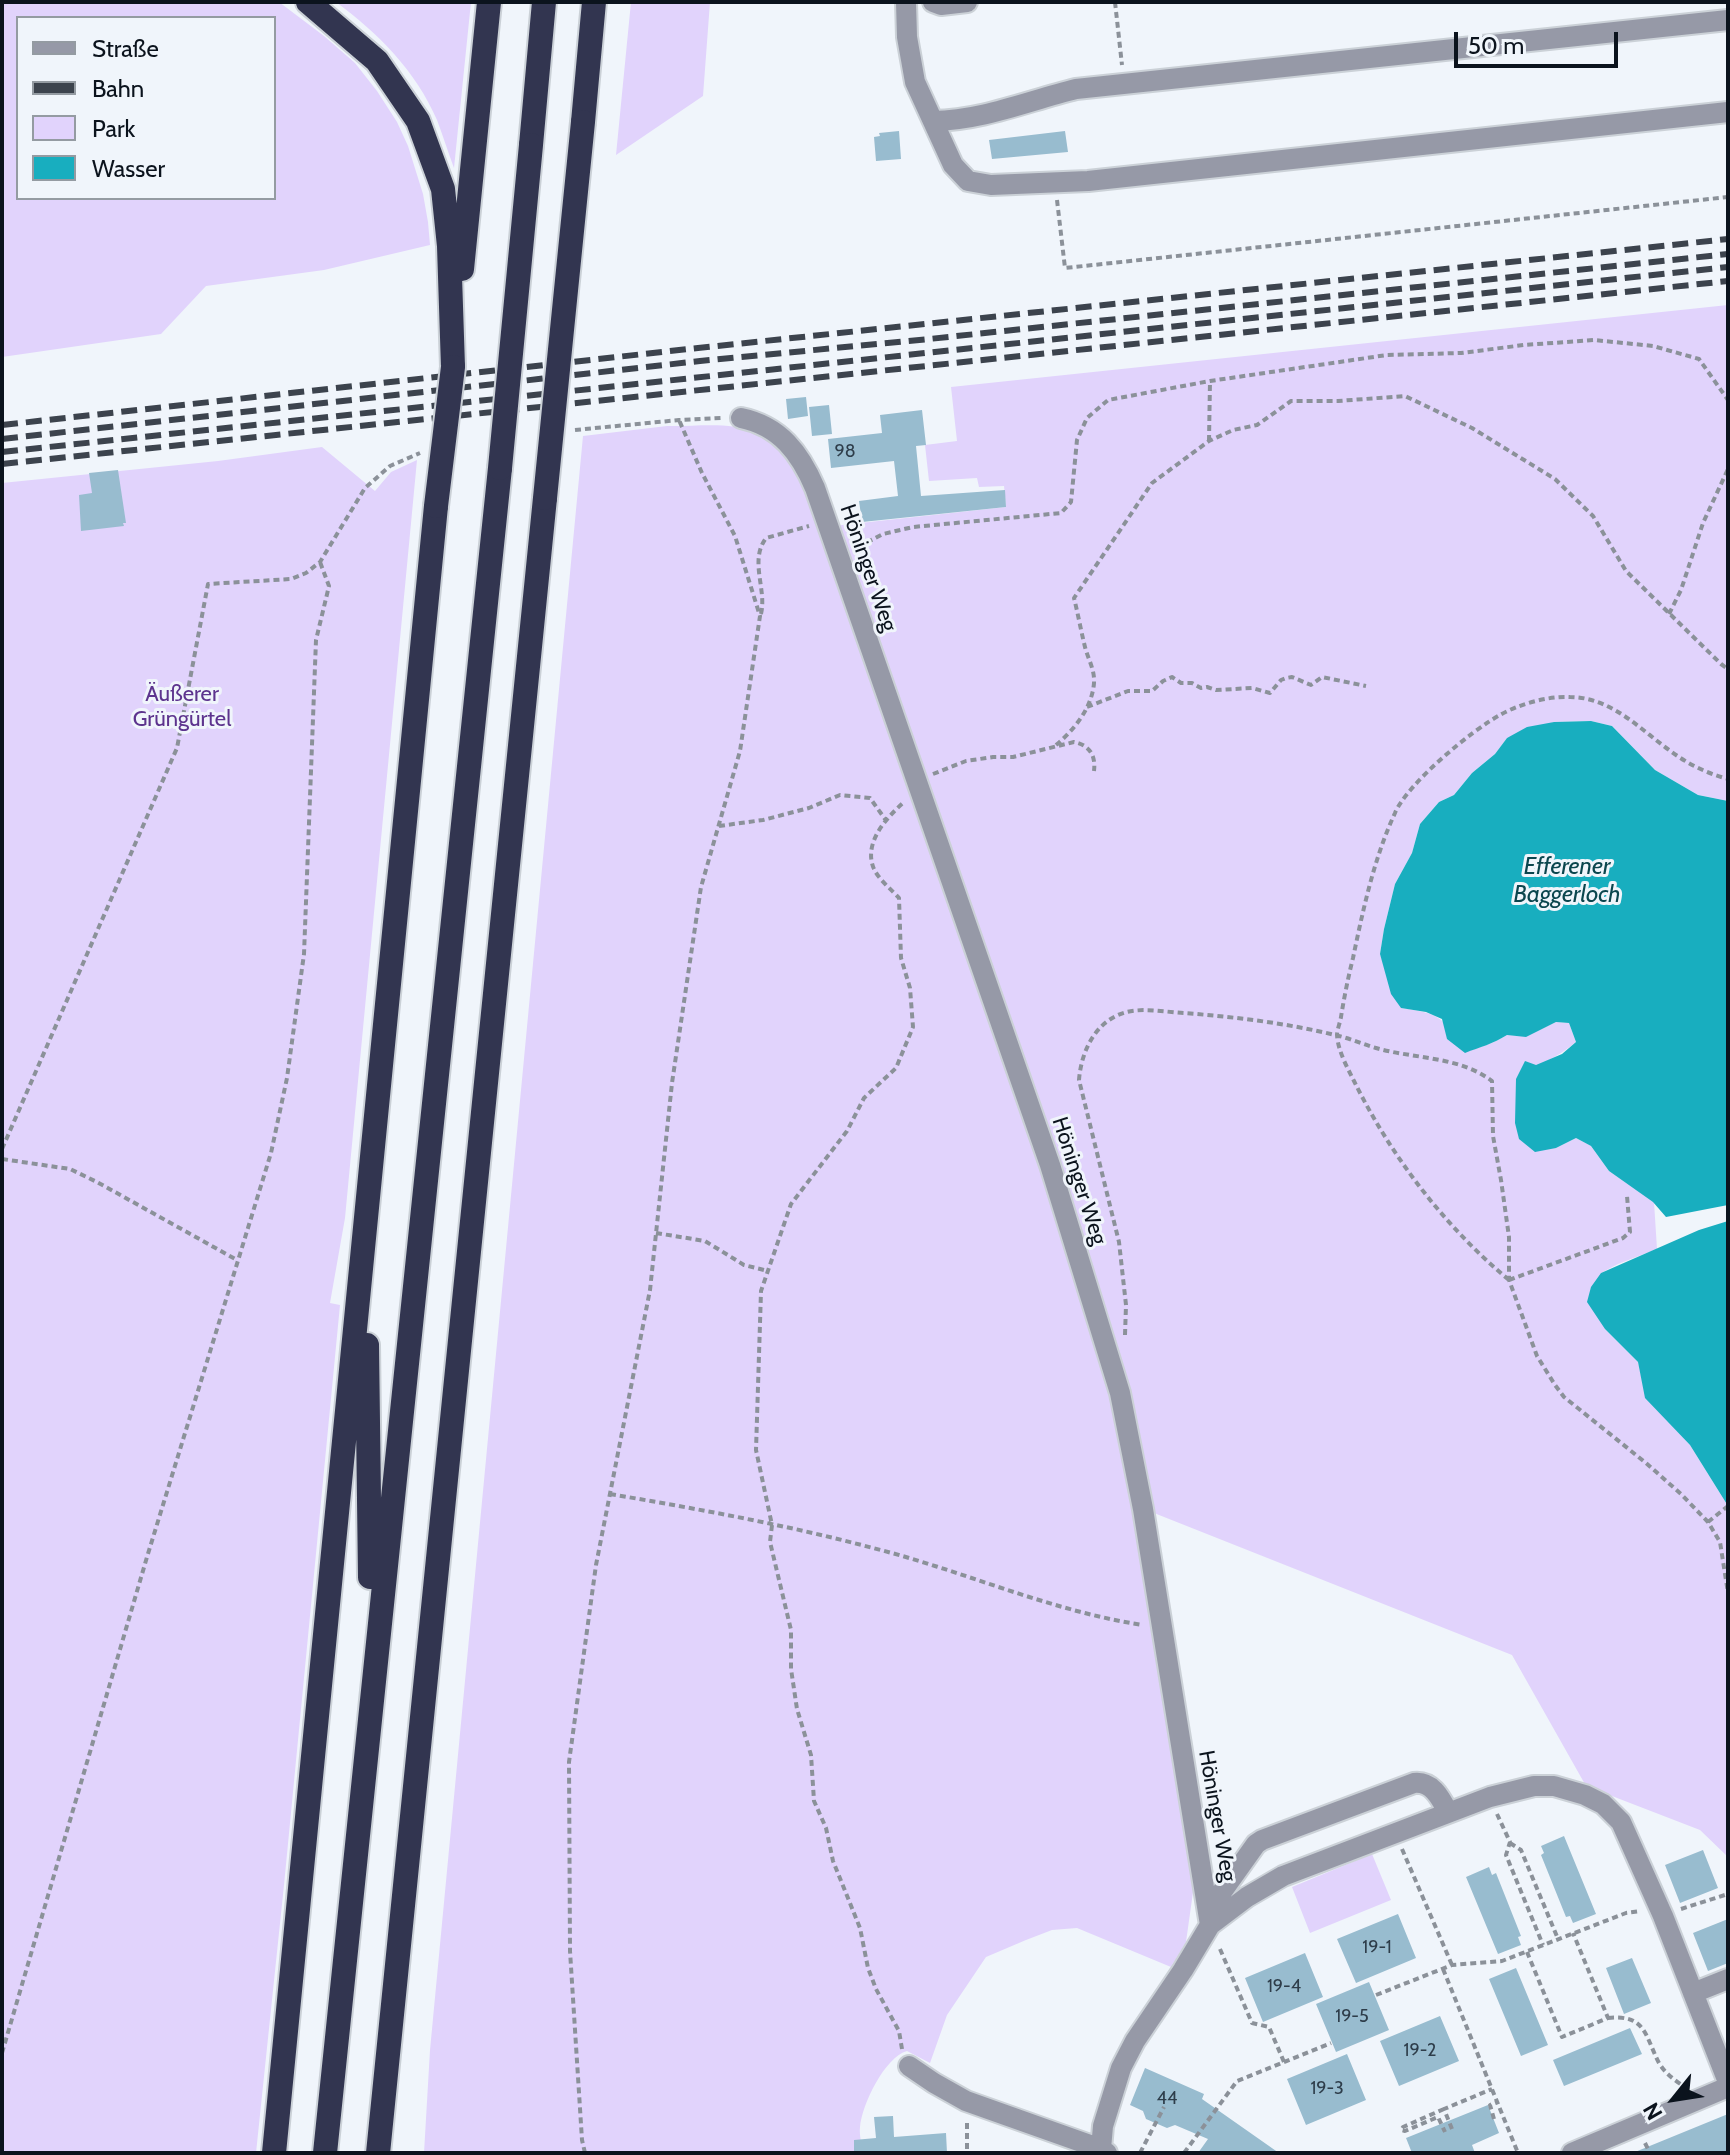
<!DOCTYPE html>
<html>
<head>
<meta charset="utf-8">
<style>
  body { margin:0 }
  #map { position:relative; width:1730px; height:2155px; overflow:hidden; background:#f0f5fb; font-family:Cabin,sans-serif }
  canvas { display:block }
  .frame { position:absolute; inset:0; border:4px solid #0b131d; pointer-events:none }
  .legend { position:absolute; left:16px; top:16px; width:260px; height:184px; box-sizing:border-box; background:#f0f5fb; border:2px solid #949ba2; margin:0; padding:10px 14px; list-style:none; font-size:24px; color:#0b131d }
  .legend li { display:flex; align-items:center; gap:16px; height:40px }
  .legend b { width:40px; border:2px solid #949ba2 }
  .north { position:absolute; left:1634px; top:2059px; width:80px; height:80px; -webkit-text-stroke:6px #f0f5fb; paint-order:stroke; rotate:240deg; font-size:22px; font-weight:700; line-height:32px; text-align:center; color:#0b131d }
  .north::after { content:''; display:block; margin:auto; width:28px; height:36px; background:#0b131d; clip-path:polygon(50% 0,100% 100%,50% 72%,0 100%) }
  .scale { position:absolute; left:1454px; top:32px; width:164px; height:36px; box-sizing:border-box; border:4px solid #0b131d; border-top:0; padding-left:10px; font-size:24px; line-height:28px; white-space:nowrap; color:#0b131d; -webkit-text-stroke:6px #f0f5fb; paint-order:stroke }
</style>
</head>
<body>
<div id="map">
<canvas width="1730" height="2155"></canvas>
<div class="frame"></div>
<ul class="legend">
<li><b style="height:10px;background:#9699a7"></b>Straße</li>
<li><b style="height:10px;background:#3c434d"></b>Bahn</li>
<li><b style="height:22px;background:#e1d3fc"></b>Park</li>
<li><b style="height:22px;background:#18aebf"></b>Wasser</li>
</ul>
<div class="north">N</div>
<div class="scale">50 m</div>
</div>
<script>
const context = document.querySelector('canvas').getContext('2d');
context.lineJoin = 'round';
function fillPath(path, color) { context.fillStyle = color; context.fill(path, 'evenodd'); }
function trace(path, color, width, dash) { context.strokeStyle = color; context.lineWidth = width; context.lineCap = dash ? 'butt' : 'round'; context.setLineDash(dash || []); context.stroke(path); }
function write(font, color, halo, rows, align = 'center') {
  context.font = font + ' Cabin,sans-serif'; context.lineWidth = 6; context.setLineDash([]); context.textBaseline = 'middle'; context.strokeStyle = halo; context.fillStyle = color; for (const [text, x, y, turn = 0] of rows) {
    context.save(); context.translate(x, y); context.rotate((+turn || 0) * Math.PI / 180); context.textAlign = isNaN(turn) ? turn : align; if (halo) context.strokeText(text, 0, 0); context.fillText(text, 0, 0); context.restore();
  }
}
const green = new Path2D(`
  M2,2H279L324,36L355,63L377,91L397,122L408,146L423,194L428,222L430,245L324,270L206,286L161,334L2,357ZM18,18H274V198H18Z
  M336,2H471L454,168C448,152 443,136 437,120C416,71 378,33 336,2Z
  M631,2H710L703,96L616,155Z
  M1728,305V801L1698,795L1655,770L1612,726L1591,721L1554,722L1507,738L1495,754L1472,773L1454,795L1439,802L1420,824L1412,853L1395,884L1384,929L1380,954L1401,1008C1444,1014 1442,1018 1465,1052C1480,1047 1493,1044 1507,1035L1526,1036L1556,1022L1569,1023L1576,1042C1558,1058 1536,1065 1516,1079V1097L1556,1148L1576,1138L1591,1146L1609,1171L1654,1202L1657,1249L1618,1264L1601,1273L1605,1329L1638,1362L1646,1398L1690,1445L1728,1506V1857L1700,1830L1586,1786L1512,1655L1154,1513L833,526L1006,507L1004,486L979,487L977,478L929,481L925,445L957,441L951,387Z
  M667,426C695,427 731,421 756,433C778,444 795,468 808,488L996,1031L1074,1272L1109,1395L1134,1517L1156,1645L1194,1885L1186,1942L1171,1967L1077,1928L1052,1930L1026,1940L986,1957L947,2015L930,2063L907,2051C885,2057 862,2104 860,2127C859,2135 862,2145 863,2153H424L430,2050L583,436Z
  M322,447L375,491L391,472L417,460L345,1218L330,1303L340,1305L284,1885L256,2153H2V483L218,461Z
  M1372,1854L1391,1900L1310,1933L1292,1887Z`);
const water = new Path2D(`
  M1591,721L1612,726L1655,770L1698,795L1728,801V1205L1666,1217L1653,1202L1609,1171L1591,1146L1576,1138L1556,1148L1535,1152L1519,1139L1515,1123L1516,1079L1525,1061L1536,1065L1562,1054L1576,1042L1569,1023L1556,1022L1526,1037L1507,1035C1493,1044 1480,1047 1465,1053L1447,1039L1442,1019L1426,1012L1401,1008L1391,994L1380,954L1384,929L1395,884L1412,853L1420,824L1439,802L1454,795L1472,773L1495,754L1507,738L1527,727L1554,722Z
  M1728,1221V1506L1690,1445L1645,1398L1638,1362L1605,1329L1587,1302L1591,1287L1601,1273L1699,1230Z`);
const building = new Path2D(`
  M899,131L901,159L876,161L874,137L880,136L879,133Z
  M1065,131L1068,152L992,159L989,140Z
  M806,397L808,416L788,419L786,399Z
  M829,405L832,434L812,436L809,407Z
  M922,410L926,445L916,446L921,496L1005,490L1006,507L862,522L859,501L898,496L894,461L831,468L828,439L882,433L880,415Z
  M118,470L126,523H123L124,526L81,531L79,495L92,493L89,473Z
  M1564,1836L1596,1914L1573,1923L1570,1916L1566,1917L1541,1855L1544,1853L1541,1846Z
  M1703,1850L1718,1888L1680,1903L1665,1865Z
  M1489,1867L1492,1875L1496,1873L1521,1936L1518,1937L1521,1945L1498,1954L1466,1877Z
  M1398,1914L1416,1958L1356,1983L1337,1939Z
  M1728,1919V1963L1708,1971L1693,1933Z
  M1305,1953L1323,1997L1263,2022L1245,1978Z
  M1632,1958L1651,2003L1624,2014L1606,1968Z
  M1516,1968L1548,2045L1521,2056L1489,1979Z
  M1369,1982L1389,2030L1336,2052L1316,2004Z
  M1440,2016L1459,2061L1399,2086L1380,2041Z
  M1630,2028L1642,2054L1564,2086L1553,2060Z
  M1347,2054L1366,2100L1306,2125L1287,2079Z
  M1145,2068L1204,2094L1202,2099L1279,2153H1198L1208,2139L1175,2125L1167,2128L1146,2119L1143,2111L1130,2105Z
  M1488,2105L1499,2133L1472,2145L1475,2153H1412L1406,2138Z
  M1728,2114V2153H1635V2152Z
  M893,2116L894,2137L946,2133L947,2153H854V2140L876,2138L874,2117Z`);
const path = new Path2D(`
  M1115,2L1122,65
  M1057,200L1065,268L1728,197
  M575,430L679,420L722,418
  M1209,441L1210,381
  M858,547L883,534L913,527L1061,513L1071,502L1077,440L1087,418L1108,400L1210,381L1387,355L1461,353L1524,345L1594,340L1653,346L1699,359L1728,400
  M761,614C767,589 749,561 766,538L809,526
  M1669,614L1681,590L1703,523L1728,469
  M1087,707L1128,691H1152L1163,681L1172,677L1181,683H1192L1201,688L1207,687L1216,690L1252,688L1270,693L1281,680L1286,678L1292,677L1311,685L1322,677L1366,686
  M1056,745C1074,730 1092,708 1094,683C1095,670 1088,659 1085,647C1081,631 1078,614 1074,598L1152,483L1209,441L1233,430L1257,425L1291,401H1338L1405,396L1472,428L1555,479L1593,516L1626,571L1721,664L1728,669
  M933,774L966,761L993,757H1013L1074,742C1089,745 1096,755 1094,771
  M719,826L763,820L809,808L840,795L870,798L885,819
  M2,1149L177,748L208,584L291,579L306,573L320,562L365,488L390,466L420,453
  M2,1159L70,1169L97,1182L237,1260
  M656,1233L705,1241L744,1265L768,1271
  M1509,1280C1444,1226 1391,1156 1354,1081C1347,1067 1338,1051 1337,1035C1337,1030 1340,1023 1341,1017C1344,998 1348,978 1353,958C1363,910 1374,858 1395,813C1407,784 1472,730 1500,715C1519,704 1548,696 1570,697C1614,697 1644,734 1679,757C1694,767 1710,774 1728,779
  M1509,1280L1623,1238L1630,1232L1627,1196
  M1125,1335L1126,1305L1119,1242L1079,1080C1081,1054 1093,1026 1118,1015C1138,1006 1163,1012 1184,1013C1235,1017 1286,1023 1335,1035C1349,1038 1362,1044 1376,1048C1414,1059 1459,1056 1492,1081L1493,1136L1501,1180L1509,1237V1280L1537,1356L1555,1385L1564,1397L1646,1463L1681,1494L1708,1522L1720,1542L1728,1593
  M610,1494C698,1509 787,1525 873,1548C964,1571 1050,1611 1143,1625
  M1708,1522L1728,1506
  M1497,1814L1510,1842L1506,1855L1543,1945
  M1510,1843L1521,1850L1558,1939
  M1402,1849L1452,1965
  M1681,1909L1728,1894
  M1220,1949L1252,2023L1269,2027L1284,2062
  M1527,1952L1562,2037L1608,2018L1573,1933
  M1443,1969L1518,2153
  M1376,1995L1452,1965L1502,1961L1626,1913L1641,1911
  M1608,2018C1646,2014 1645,2036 1659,2063C1665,2073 1673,2079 1682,2085
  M902,2049L899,2031L876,1989L868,1968L860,1928L833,1861L826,1828L814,1801L811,1755L797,1709L791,1669V1630L770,1542L772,1525L756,1450L761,1291L791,1204L847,1131L864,1098L896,1068L913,1027L910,988L901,958L899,898C892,890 879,880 874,869C863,844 885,819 903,803
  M2,2053L147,1557L271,1153L287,1078L304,954L316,640L329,586L320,562
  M1444,2109L1403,2127L1401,2130L1405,2131L1438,2117L1445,2132
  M1494,2119L1490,2105L1498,2102
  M967,2123V2153
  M1452,2129L1444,2109L1492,2089
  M1645,2143L1650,2153
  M585,2153L582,2140L570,1951L569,1762L596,1565L650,1290L672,1083L701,887L740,751L760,616L735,536L702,473L679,420
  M1140,2153L1164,2107
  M1184,2153L1237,2081L1331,2043`);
const minor = new Path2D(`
  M906,2L907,37L915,82L953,165L968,181L991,185L1088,181L1728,112
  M933,2L941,5L967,2
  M933,121C984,120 1027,101 1076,89L1728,20
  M741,418C780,426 800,453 815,488L1050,1165L1120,1393L1143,1509L1210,1925
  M1210,1925L1247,1897L1283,1876L1490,1797L1534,1786H1554L1585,1795L1603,1804L1621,1822L1663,1916L1728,2082
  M1693,1993L1728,1979
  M909,2066L934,2083L966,2101L1101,2149L1107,2153
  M1101,2149L1103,2126L1121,2068L1135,2041L1183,1970L1210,1925L1219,1896L1256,1844L1262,1840L1414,1783C1432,1781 1440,1797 1448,1812
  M1572,2153L1728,2087`);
const highway = new Path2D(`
  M308,2L377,61L418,121L443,189L449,246L453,367
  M583,122L594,2
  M531,145L544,2
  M462,269L489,2
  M367,1345L370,1577
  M274,2153L436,506
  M325,2153L500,468
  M378,2153L545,498`);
const rail = new Path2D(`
  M2,425L698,348L1728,239
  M2,439L700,361L929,339L1728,254
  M2,452L1728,267
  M2,464L1728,281`);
const highwayBridge = new Path2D(`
  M500,468L531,145
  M545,498L583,122
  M436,506L453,367`);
const numberNames = [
  ["98",845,452],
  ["19-1",1377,1948],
  ["19-4",1284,1987],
  ["19-5",1352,2017],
  ["19-2",1420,2051],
  ["19-3",1327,2089],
  ["44",1167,2099]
];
const streetNames = [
  ["Höninger Weg",868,568,71],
  ["Höninger Weg",1079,1181,72],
  ["Höninger Weg",1217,1816,80]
];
const parkNames = [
  ["Äußerer",182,695],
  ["Grüngürtel",182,720]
];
const waterNames = [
  ["Efferener",1567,867],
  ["Baggerloch",1567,895]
];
fillPath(green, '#e1d3fc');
fillPath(water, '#18aebf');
fillPath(building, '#98bccf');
trace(minor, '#cbd1d7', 24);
trace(highway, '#cbd1d7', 28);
trace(path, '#8b9199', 4, [6, 4]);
trace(minor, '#9699a7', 20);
trace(highway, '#323550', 24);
trace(rail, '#3c434d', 6, [16, 8]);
trace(highwayBridge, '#cbd1d7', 28, []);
trace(highwayBridge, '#323550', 24);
write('18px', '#2e3d4a', null, numberNames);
write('22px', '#0b131d', '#f0f5fb', streetNames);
write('22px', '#5d348e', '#f0f5fb', parkNames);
write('italic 24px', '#0b464e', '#f0f5fb', waterNames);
</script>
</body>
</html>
